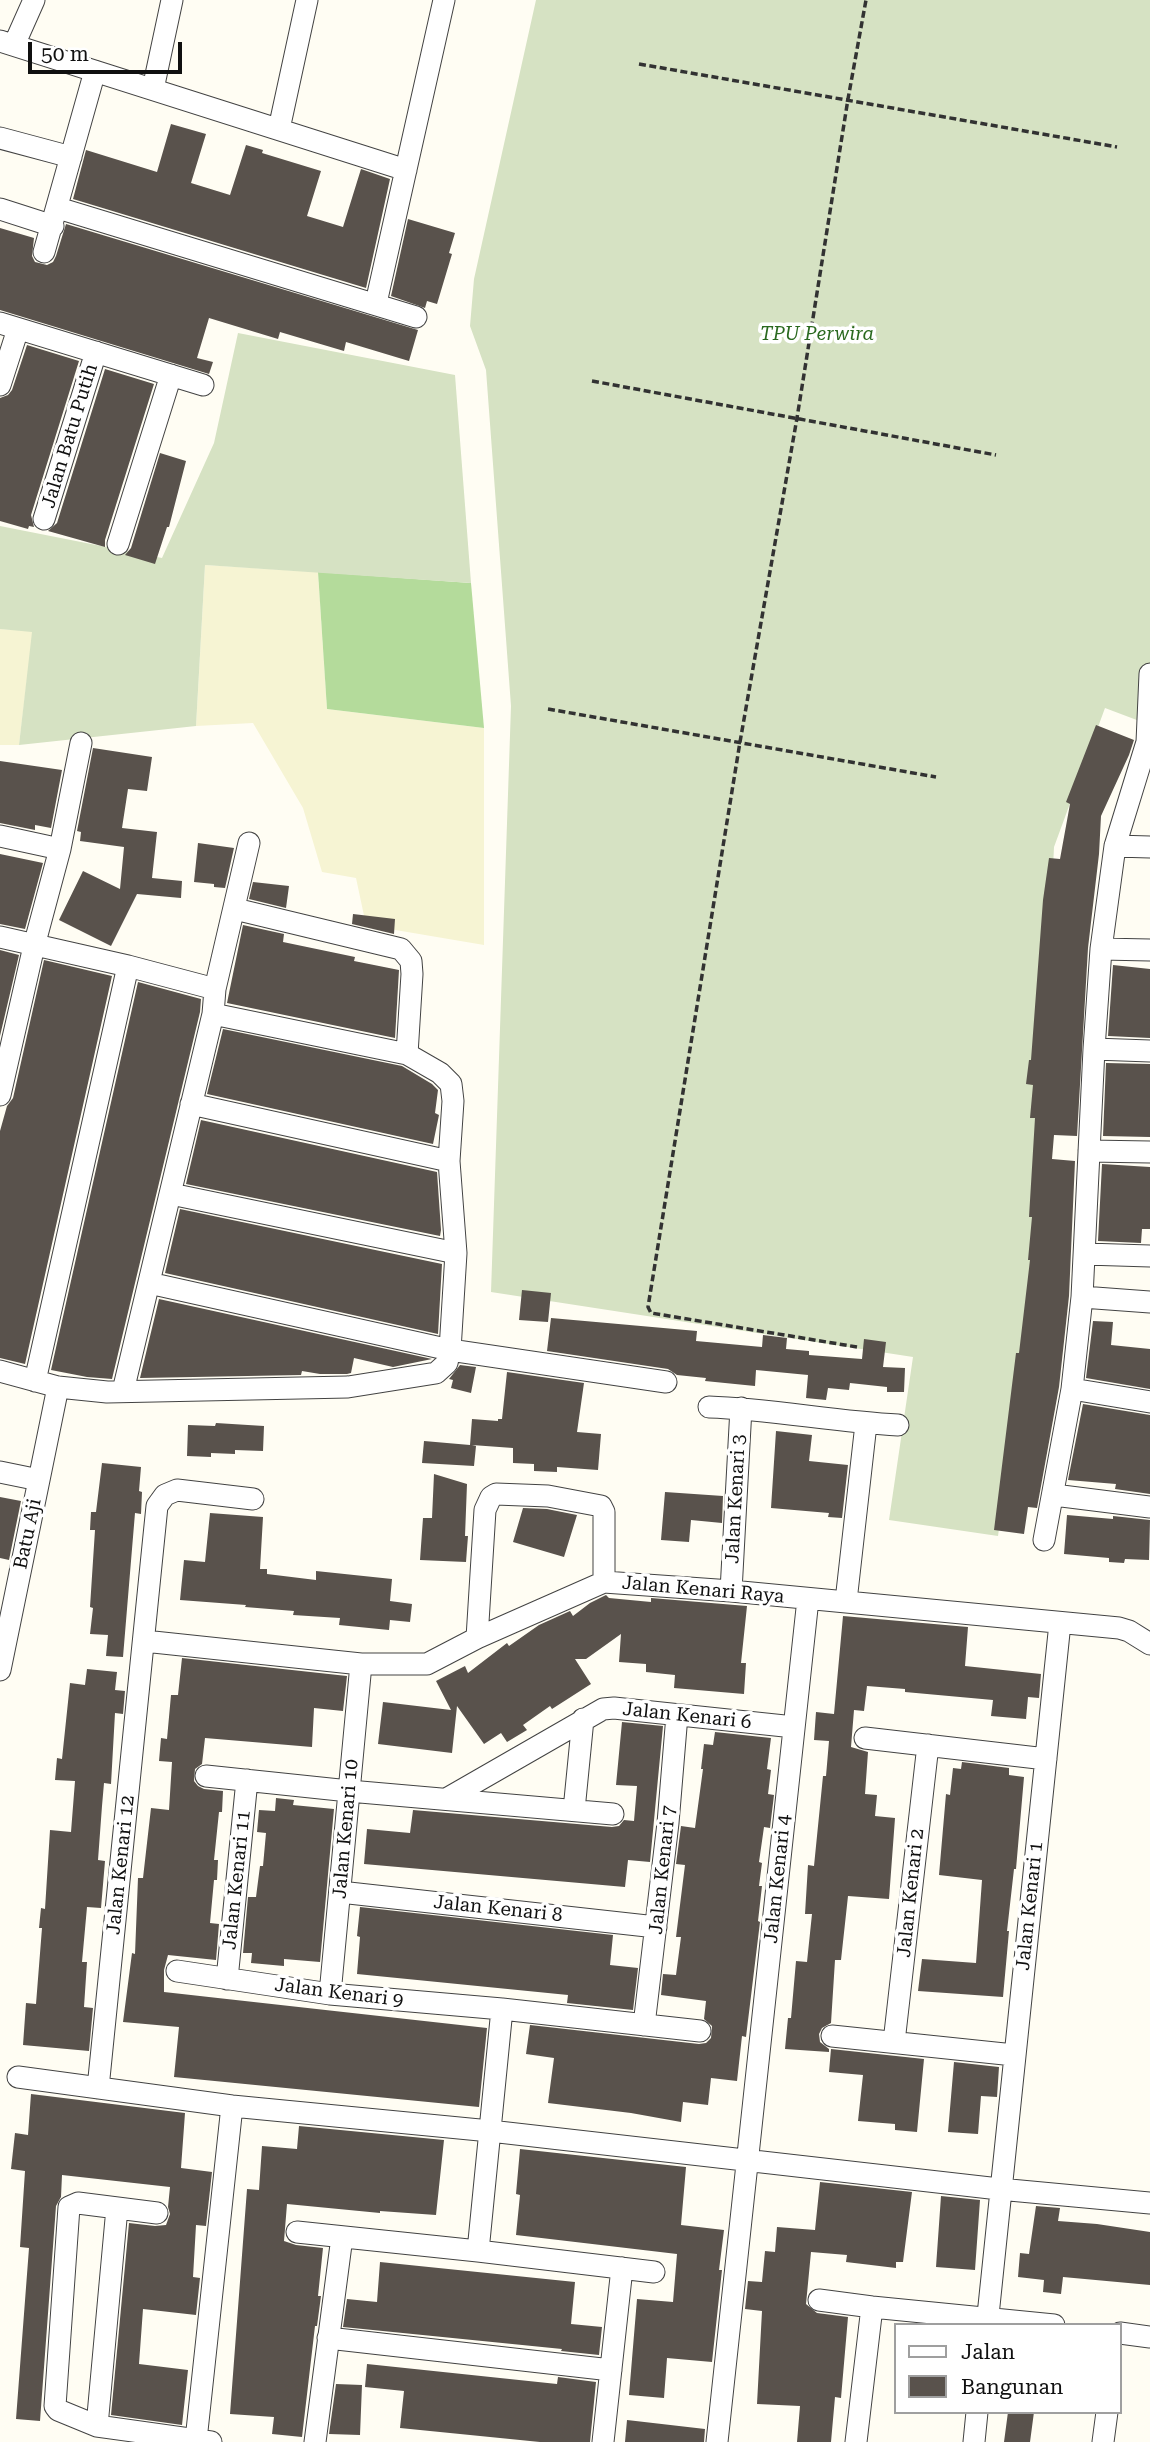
<!DOCTYPE html>
<html>
<head>
<meta charset="utf-8">
<style>
  body { margin:0 }
  #map { position:relative; width:1150px; height:2442px; overflow:hidden; background:#fffdf3; font-family:"Roboto Serif",serif }
  canvas { display:block }
  .legend { position:absolute; left:894px; top:2323px; width:228px; height:91px; box-sizing:border-box; background:#fff; border:2px solid #9f9f9f; margin:0; padding:9px 12px; list-style:none; font-size:21px; color:#101010 }
  .legend li { display:flex; align-items:center; gap:14px; height:35px }
  .legend b { width:35px; border:2px solid #9f9f9f }
  .scale { position:absolute; left:28px; top:42px; width:154px; height:32px; box-sizing:border-box; border:4px solid #101010; border-top:0; padding-left:9px; font-size:21px; line-height:24px; white-space:nowrap; color:#101010; -webkit-text-stroke:5px #fff; paint-order:stroke }
</style>
</head>
<body>
<div id="map">
<canvas width="1150" height="2442"></canvas>
<ul class="legend">
<li><b style="height:9px;background:#fff"></b>Jalan</li>
<li><b style="height:19px;background:#59524c"></b>Bangunan</li>
</ul>
<div class="scale">50 m</div>
</div>
<script>
const context = document.querySelector('canvas').getContext('2d');
context.lineJoin = 'round';
function fillPath(path, color) { context.fillStyle = color; context.fill(path, 'evenodd'); }
function trace(path, color, width, dash) { context.strokeStyle = color; context.lineWidth = width; context.lineCap = dash ? 'butt' : 'round'; context.setLineDash(dash || []); context.stroke(path); }
function write(font, color, halo, rows, align = 'center') {
  context.font = font + ' "Roboto Serif",serif'; context.lineWidth = 7; context.setLineDash([]); context.textBaseline = 'middle'; context.strokeStyle = halo; context.fillStyle = color; for (const [text, x, y, turn = 0] of rows) {
    context.save(); context.translate(x, y); context.rotate((+turn || 0) * Math.PI / 180); context.textAlign = isNaN(turn) ? turn : align; if (halo) context.strokeText(text, 0, 0); context.fillText(text, 0, 0); context.restore();
  }
}
const farmland = new Path2D(`
  M205,565L318,572L327,709L484,728V945L366,925L356,878L322,872L303,808L253,723L196,726Z
  M0,629L33,631L19,745H0Z`);
const forest = new Path2D(`
  M318,572L471,583L484,728L327,709Z`);
const cemetery = new Path2D(`
  M536,0H1150V725L1105,708L1054,847L1037,1201L1020,1381L998,1536L889,1520L913,1357L491,1292L511,706L486,370L470,326L474,279Z
  M238,333L455,375L471,583L205,565L196,726L19,745L32,632L0,629V526L162,558L214,443Z`);
const building = new Path2D(`
  M171,124L206,134L191,183L230,195L246,145L263,150L262,153L321,171L307,216L343,227L361,169L390,179L366,288L73,199L86,150L157,172Z
  M408,219L455,233L449,253L452,254L437,304L427,301L425,308L391,296Z
  M66,224L418,330L409,361L346,342L344,351L280,332L278,339L209,318L197,358L213,362L209,374L0,310V228L34,238L32,256L35,262L47,265L53,262L56,256Z
  M27,345L79,361L31,515L34,527L29,526L28,529L0,521V398L8,395L12,390Z
  M105,369L154,384L105,540V547L48,531L57,523Z
  M160,453L186,461L169,527H167L155,564L125,555L131,548Z
  M1096,725L1134,740L1129,755L1101,816L1099,854L1088,948L1077,1136L1054,1135L1052,1159L1075,1161L1069,1296L1059,1387L1037,1508L1028,1507L1024,1534L994,1530L1016,1353H1019L1030,1260H1028L1032,1217H1029L1035,1118H1030L1033,1085L1026,1084L1029,1060H1031L1043,900L1049,858L1060,859L1070,804L1066,802Z
  M93,748L152,757L147,791L128,789L122,828L157,832L152,878L182,881L181,898L137,894L111,946L59,920L83,871L120,889L124,847L80,841L81,832L77,831Z
  M0,761L62,770L51,828L35,825V830L0,823Z
  M198,843L234,848L225,888L214,887V884L194,882Z
  M0,854L43,863L25,929L0,924Z
  M253,882L289,886L286,908L249,899Z
  M353,914L395,919L394,934L352,924Z
  M243,925L284,934L283,942L355,957L354,961L399,970L395,1038L227,1003Z
  M0,950L19,955L0,1036Z
  M44,960L112,976L25,1364L0,1358V1131L7,1106L13,1098Z
  M1113,965L1150,969V1038L1108,1036Z
  M138,982L201,999L200,1012L112,1379L87,1377L51,1370Z
  M223,1029L402,1066L432,1084L438,1090L435,1113L439,1115L433,1144L207,1094Z
  M1106,1063L1150,1064V1137L1103,1136Z
  M201,1120L437,1172L441,1230L440,1236L186,1184Z
  M1102,1164L1150,1167V1229H1142L1141,1243L1098,1241Z
  M180,1209L442,1264L438,1334L165,1273Z
  M522,1290L551,1293L548,1322L519,1320Z
  M159,1299L432,1359L393,1367L354,1358L351,1373L347,1374H320L302,1371L301,1375L140,1378Z
  M551,1318L697,1331L696,1341L762,1347L763,1335L787,1338L786,1349L809,1351V1355L862,1359L864,1339L886,1342L883,1367L905,1368L904,1392H887V1387L850,1383L849,1390L828,1388L826,1400L806,1398L808,1375L756,1370L755,1386L705,1381L706,1378L677,1375L668,1369L547,1351Z
  M1093,1321L1113,1322L1111,1345L1150,1349V1389L1086,1378Z
  M460,1365L476,1367L471,1393L451,1388L453,1380L449,1379Z
  M507,1372L584,1383L577,1432L601,1434L598,1470L557,1467V1472L534,1471V1464L513,1463V1448L472,1445L476,1446L474,1466L422,1463L424,1441L470,1445L472,1419L498,1421V1419H502Z
  M1083,1404L1150,1415V1494L1115,1489L1116,1484L1068,1480Z
  M216,1423L264,1426L263,1451L235,1450V1454L211,1453V1457L187,1456L188,1425L215,1426Z
  M776,1431L812,1435L809,1461L848,1465L842,1518L828,1517L829,1513L771,1508Z
  M102,1463L141,1467L139,1491L142,1492L141,1514L135,1513L123,1657L106,1656L108,1635L90,1634L93,1608L90,1607L95,1530H90L91,1512H96Z
  M434,1474L467,1484L465,1536H468L466,1562L420,1560L423,1518H432Z
  M665,1492L723,1496L722,1523L691,1520L689,1542L661,1540Z
  M0,1497L21,1501L9,1560L0,1558Z
  M523,1508L547,1509L577,1515L564,1557L513,1542Z
  M210,1513L263,1517L260,1569H267V1574L316,1580V1571L392,1579L390,1601L412,1604L410,1622L390,1620L389,1630L339,1625L340,1618L293,1615L294,1611L245,1607L246,1605L180,1600L184,1560L205,1562Z
  M1067,1515L1113,1519V1516L1150,1520L1149,1560L1125,1559L1124,1563L1109,1562V1558L1064,1554Z
  M606,1595L609,1598L651,1602V1598L747,1606L741,1663H746L744,1694L674,1688L675,1675L646,1672V1664L619,1662L621,1634L586,1659H575L591,1684L552,1709L550,1706L523,1725L527,1730L507,1742L501,1733L484,1744L457,1706L452,1753L378,1744L383,1702L451,1710L436,1681L465,1666L468,1673L507,1643L509,1646L539,1625L570,1611L573,1616L590,1603Z
  M843,1616L968,1627L965,1666L1041,1674L1039,1698L1028,1697L1026,1719L991,1716L993,1700L905,1692V1689L867,1686L864,1711L854,1710L851,1747L868,1752L865,1794L877,1795L875,1816L895,1818L889,1899L848,1896L841,1960H835L831,2023L822,2028L819,2034L820,2042L829,2049V2052L785,2049L788,2018H791L796,1961L807,1962L812,1914H805L808,1865L814,1866L823,1776H826L829,1741L814,1740L816,1712L834,1714Z
  M182,1658L347,1676L343,1711L314,1708L312,1747L205,1738L202,1764L195,1769L194,1781L198,1786L204,1789L223,1791L222,1812H219L214,1860H218L217,1880H214L210,1923L219,1924L216,1960L168,1955L164,1970V1992L487,2028L479,2107L174,2077L179,2027L123,2022L132,1953L135,1954L138,1878H143L151,1808L169,1810L172,1762L159,1761L161,1738L167,1739L171,1695H178Z
  M87,1669L117,1672L115,1690L125,1691L123,1714L115,1713L111,1784L104,1783L102,1806L98,1860L105,1861L101,1908L87,1907L82,1962H87L84,2007L93,2008L89,2051L23,2045L26,2003L36,2004L42,1928H39L41,1908L45,1909L50,1830L71,1832L75,1781L55,1780L57,1758L62,1759L70,1683L85,1685Z
  M622,1722L663,1726L650,1862L628,1860L625,1887L364,1864L367,1829L410,1833L413,1810L612,1827L619,1826L624,1820L634,1821L637,1786L616,1785Z
  M715,1732L771,1738L767,1769L771,1770L768,1794L774,1795L770,1828L764,1827L759,1862L762,1863L759,1886H762L758,1921L760,1922L746,2037L742,2036L737,2081L711,2078L708,2105L683,2102L681,2122L631,2113L548,2103L554,2058L526,2054L530,2025L699,2044L706,2043L711,2038L712,2026L704,2019L706,2001L661,1995L663,1974L676,1975L681,1937H676L685,1865L676,1864L681,1826L695,1828L703,1769H701L704,1744L713,1745Z
  M962,1762L1009,1768V1775L1024,1777L1016,1869H1014L1007,1931H1009L1003,1997L918,1991L922,1959L976,1963L982,1880L939,1875L946,1794L950,1795L953,1768L961,1769Z
  M276,1798L294,1800L293,1805L334,1809L320,1962L284,1959V1966L251,1963L252,1953H243L248,1897H256L260,1866H263L266,1833L257,1832L259,1810L275,1811Z
  M360,1907L613,1935L610,1965L638,1968L633,2010L567,2003L568,1995L357,1974L360,1937L357,1936Z
  M831,2049L924,2059L917,2132L895,2130V2124L858,2121L863,2075L829,2072Z
  M954,2062L999,2067L997,2097L981,2096L978,2134L948,2132Z
  M31,2094L185,2113L181,2168L212,2172L206,2226L196,2225L193,2277L200,2278L196,2315L143,2309L139,2364L188,2370L182,2425L111,2415L129,2223L155,2226L166,2225L170,2214L168,2207L170,2187L62,2175L61,2197L56,2206L40,2421L16,2419L29,2248L20,2247L25,2171L11,2169L15,2133L28,2135Z
  M299,2126L444,2140L436,2215L380,2211V2213L287,2204L284,2241L296,2245L323,2248L318,2296H321L317,2326H315L302,2437L272,2434L274,2417L230,2414L247,2189L259,2190L262,2146L297,2149Z
  M520,2149L686,2167L681,2225L724,2230L719,2270H722L712,2362L667,2358L664,2398L629,2395L637,2299L673,2302L677,2254L516,2235L520,2195L516,2194Z
  M820,2182L912,2192L903,2262H896V2268L846,2262L847,2255L811,2252L806,2304L817,2313L848,2317L841,2398L835,2397L831,2442H797L800,2406L757,2404L762,2311L745,2309L748,2281L762,2282L765,2251L775,2252L777,2227L815,2230Z
  M941,2196L980,2200L975,2270L936,2267Z
  M1036,2206L1060,2208L1058,2221L1097,2224L1150,2232V2285L1063,2277L1061,2294L1043,2292L1044,2280L1018,2277L1020,2253L1029,2254Z
  M380,2262L575,2282L571,2324L602,2327L599,2355L561,2351L562,2349L343,2327L347,2299L377,2302Z
  M367,2364L557,2384L558,2377L596,2382L590,2442H540L400,2428L404,2391L365,2387Z
  M336,2384L362,2385L360,2435L329,2434Z
  M1008,2412H1034L1030,2442H1004Z
  M627,2420L705,2429L704,2442H625Z`);
const path = new Path2D(`
  M639,64L1117,147
  M592,381L996,455
  M548,709L936,777
  M857,1347L651,1313L648,1307L740,742L797,418L848,99L866,0`);
const street = new Path2D(`
  M0,41L406,170
  M14,45L34,0
  M153,89L172,0
  M279,129L307,0
  M0,138L71,157
  M58,208L416,317
  M0,209L53,226
  M44,252L95,71
  M376,303L444,0
  M0,323L203,385
  M0,385L18,329
  M44,519L96,352
  M118,544L171,375
  M0,836L60,849L34,946L0,1095
  M1115,846L1150,847
  M60,849L81,743
  M0,937L128,966L215,989
  M1101,949L1150,950
  M213,1014L407,1054
  M1094,1049L1150,1051
  M191,1104L449,1161
  M1089,1151L1150,1152
  M171,1194L456,1253
  M1085,1254L1150,1256
  M149,1283L450,1350L666,1382
  M1082,1297L1150,1302
  M0,1371L58,1387L107,1392L348,1387L436,1373L447,1363L450,1350L456,1253L449,1161L453,1101L451,1084L440,1073L407,1054L412,974L411,961L401,949L235,909
  M35,1381L128,966
  M1072,1389L1150,1402
  M123,1391L213,1014L215,989L249,843
  M709,1407C772,1409 835,1422 898,1425
  M0,1472L39,1480L58,1387
  M1054,1495L1150,1507
  M1044,1540L1072,1389L1082,1297L1094,1049L1101,949L1115,846L1147,742L1150,674
  M731,1591L741,1408
  M846,1601L866,1424
  M477,1638L485,1510L491,1497L496,1494L548,1496L601,1506L604,1512V1582
  M144,1641L361,1664H427L477,1638L604,1582L731,1591L1119,1628L1129,1631L1150,1644
  M0,1670L39,1480
  M865,1738L1046,1759
  M206,1776L349,1791L613,1814
  M448,1798L603,1709L614,1708L794,1727
  M574,1810L583,1719
  M340,1892L656,1927
  M177,1971L330,1994L502,2009L700,2031
  M227,1979L247,1780
  M330,1994L361,1664
  M644,2025L668,1823L677,1715
  M832,2036L1014,2055
  M894,2042L928,1745
  M18,2077L232,2106L490,2131L999,2189L1150,2203
  M98,2088L157,1506L165,1495L177,1490L253,1499
  M157,2213L78,2203L69,2207L55,2406L58,2410L97,2426L211,2442
  M297,2232L478,2251L654,2272
  M478,2251L502,2009
  M819,2300L872,2307L1054,2325
  M987,2325L1060,1623
  M1120,2333L1150,2337
  M328,2338L611,2370
  M97,2426L117,2208
  M196,2440L232,2106
  M315,2442L342,2237
  M603,2442L622,2268
  M717,2442L808,1599
  M856,2442L872,2307
  M974,2442L977,2412
  M1103,2442L1107,2412`);
const parkNames = [
  ["TPU Perwira",817,334]
];
const streetNames = [
  ["Jalan Batu Putih",70,436,-73],
  ["Jalan Kenari 3",736,1499,-87],
  ["Batu Aji",28,1534,-78],
  ["Jalan Kenari Raya",703,1590,5],
  ["Jalan Kenari 6",687,1716,6],
  ["Jalan Kenari 10",346,1829,-85],
  ["Jalan Kenari 12",121,1865,-84],
  ["Jalan Kenari 7",663,1870,-84],
  ["Jalan Kenari 4",778,1879,-84],
  ["Jalan Kenari 11",237,1880,-84],
  ["Jalan Kenari 2",911,1893,-84],
  ["Jalan Kenari 1",1030,1906,-84],
  ["Jalan Kenari 8",498,1909,6],
  ["Jalan Kenari 9",339,1993,7]
];
fillPath(farmland, '#f6f4d3');
fillPath(forest, '#b4db9b');
fillPath(cemetery, '#d6e2c3');
fillPath(building, '#59524c');
trace(street, '#434343', 23);
trace(path, '#323232', 3.5, [7, 3.5]);
trace(street, '#fff', 21);
write('italic 19px', '#2a691f', '#fff', parkNames);
write('19px', '#101010', '#fff', streetNames);
</script>
</body>
</html>
